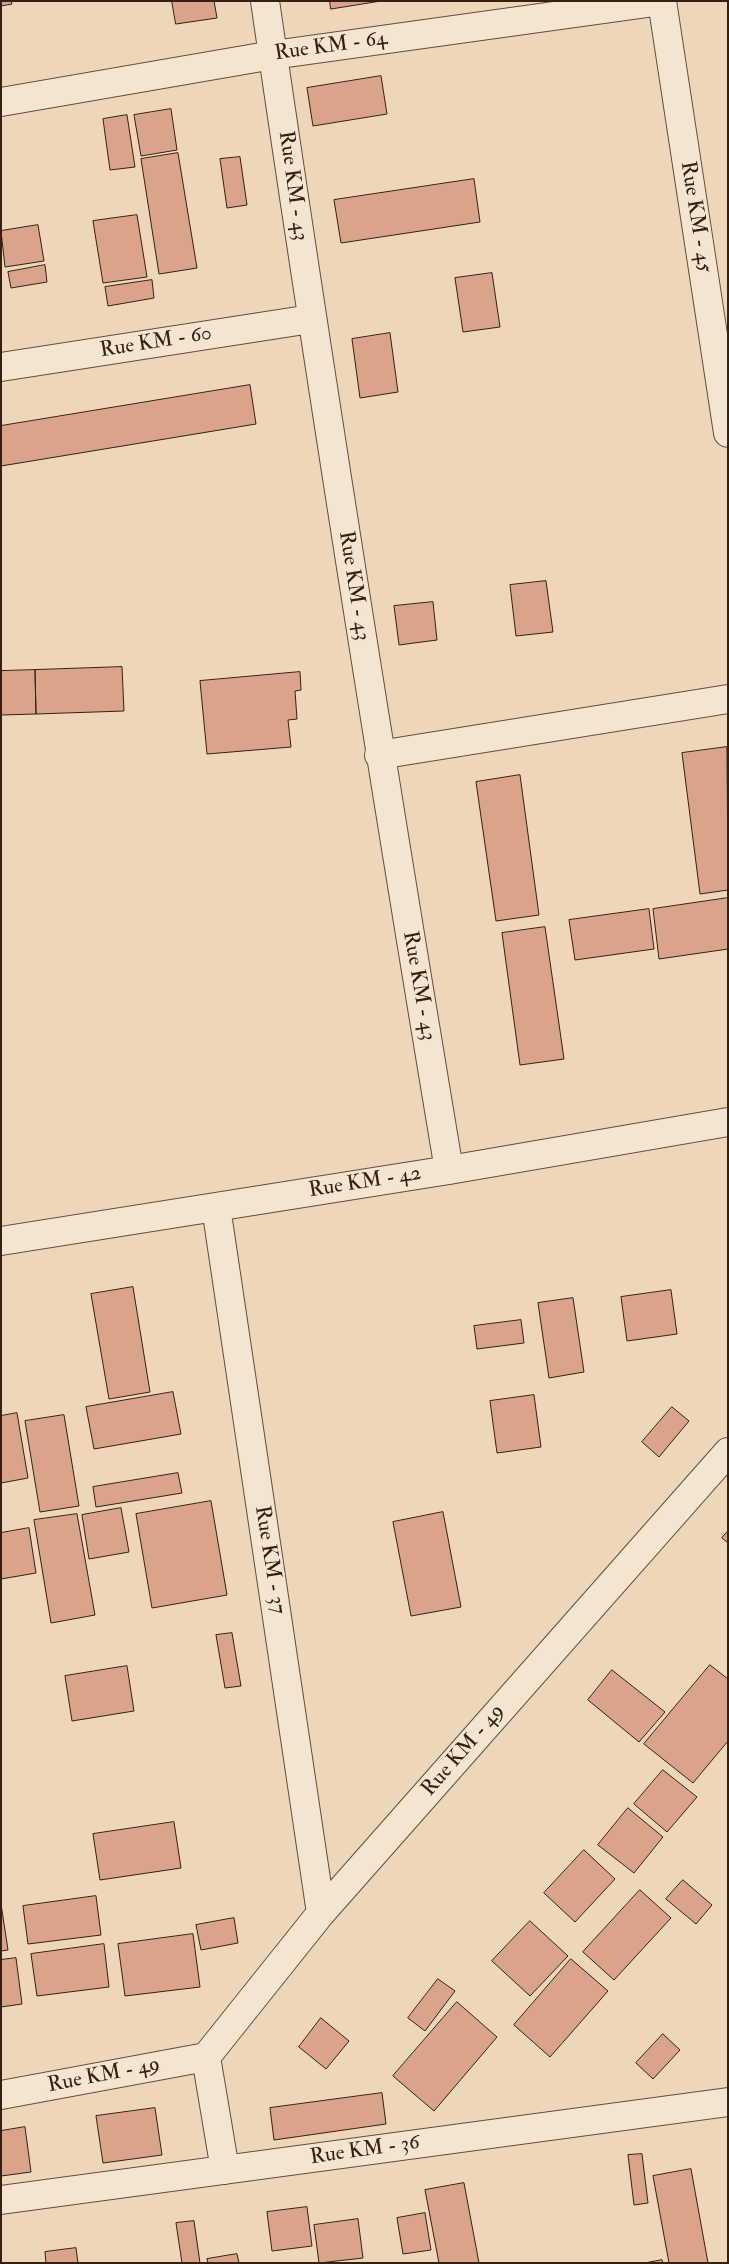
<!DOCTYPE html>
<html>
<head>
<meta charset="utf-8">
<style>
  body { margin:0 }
  #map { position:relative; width:729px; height:2264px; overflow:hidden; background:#edd7b8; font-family:"IM FELL Double Pica",serif }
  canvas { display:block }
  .frame { position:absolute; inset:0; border:2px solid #352013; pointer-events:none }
</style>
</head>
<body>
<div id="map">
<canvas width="729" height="2264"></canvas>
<div class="frame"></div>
</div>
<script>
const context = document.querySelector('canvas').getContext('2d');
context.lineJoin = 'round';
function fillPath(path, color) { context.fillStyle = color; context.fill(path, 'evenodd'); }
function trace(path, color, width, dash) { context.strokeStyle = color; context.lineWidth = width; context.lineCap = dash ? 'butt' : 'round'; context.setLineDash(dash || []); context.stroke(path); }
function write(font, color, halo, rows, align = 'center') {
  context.font = font + ' "IM FELL Double Pica",serif'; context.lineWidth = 4.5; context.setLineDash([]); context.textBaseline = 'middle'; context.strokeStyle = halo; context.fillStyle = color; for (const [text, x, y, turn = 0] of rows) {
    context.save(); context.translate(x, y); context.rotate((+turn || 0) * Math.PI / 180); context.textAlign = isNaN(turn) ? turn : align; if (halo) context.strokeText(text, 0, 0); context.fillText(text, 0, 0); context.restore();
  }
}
const building = new Path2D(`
  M1,1H11L12,4L1,6Z
  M172,1H214L217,18L176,24Z
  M330,1H381L331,9Z
  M381,76L387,114L313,126L307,88Z
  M171,109L177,150L141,156L134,115Z
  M127,115L135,167L110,170L103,119Z
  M178,153L197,268L159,274L141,159Z
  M240,157L247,205L227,208L220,159Z
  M474,179L480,222L341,243L334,200Z
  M137,215L147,277L103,283L93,221Z
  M38,225L44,261L5,267L1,231Z
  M45,265L47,282L11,288L8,272Z
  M492,273L500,327L463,332L455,278Z
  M152,280L154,298L108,306L105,287Z
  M390,333L398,392L360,398L352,339Z
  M250,385L256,424L1,466V426Z
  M546,581L553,632L516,636L510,585Z
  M433,602L437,640L399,645L394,606Z
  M122,667L124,711L36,714L35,670Z
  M35,670L36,714L1,715V671Z
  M300,672L301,690L295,691L297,719L288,720L291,747L207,754L200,681Z
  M727,747L728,890L700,894L682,753Z
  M520,775L539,915L496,921L476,782Z
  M728,898V949L659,959L653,909Z
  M649,909L654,949L575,960L569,920Z
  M545,927L564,1059L520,1065L502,933Z
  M133,1287L150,1392L109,1399L91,1294Z
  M671,1290L677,1334L627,1341L621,1297Z
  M573,1298L584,1372L549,1378L538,1303Z
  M521,1320L524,1343L477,1349L474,1326Z
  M173,1392L181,1434L94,1449L86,1407Z
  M534,1395L541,1447L497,1453L490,1401Z
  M672,1407L689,1421L659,1457L642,1442Z
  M17,1413L28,1478L1,1483V1416Z
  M64,1415L79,1506L40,1512L25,1421Z
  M178,1473L182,1493L96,1507L93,1487Z
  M211,1501L227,1595L152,1608L136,1514Z
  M121,1508L129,1552L89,1559L82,1515Z
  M443,1512L461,1607L411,1616L393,1522Z
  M77,1514L95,1615L51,1623L34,1520Z
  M29,1528L36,1573L1,1579V1533Z
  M728,1531V1543L722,1538Z
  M232,1633L241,1686L225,1688L216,1635Z
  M710,1665L728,1679V1741L693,1783L644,1744Z
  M127,1666L134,1711L72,1721L65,1676Z
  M612,1670L665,1712L639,1742L588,1700Z
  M663,1770L697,1797L667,1832L634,1804Z
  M628,1808L663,1837L634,1873L598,1845Z
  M174,1822L181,1868L100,1880L93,1834Z
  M584,1850L615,1879L575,1922L544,1893Z
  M683,1880L712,1905L696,1924L666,1899Z
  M640,1890L671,1918L614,1980L583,1952Z
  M96,1896L101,1935L28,1944L23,1906Z
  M1,1904L8,1950L1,1951Z
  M234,1918L238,1943L201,1950L196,1925Z
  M530,1921L568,1956L530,1996L492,1961Z
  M193,1934L200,1987L125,1996L118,1944Z
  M104,1944L109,1987L37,1996L31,1954Z
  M16,1958L22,2004L1,2007V1960Z
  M571,1959L608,1991L550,2057L514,2025Z
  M438,1979L455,1991L425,2031L408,2018Z
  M457,2002L497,2037L434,2111L393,2076Z
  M321,2018L349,2041L326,2069L299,2047Z
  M663,2034L680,2050L653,2079L636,2063Z
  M382,2093L386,2124L274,2140L270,2108Z
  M155,2108L162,2155L103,2163L96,2116Z
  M25,2127L31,2172L1,2176V2131Z
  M642,2154L648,2203L634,2205L628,2155Z
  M691,2169L708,2263H669L653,2176Z
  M464,2183L479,2263H439L425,2190Z
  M307,2207L312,2246L272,2251L267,2212Z
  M425,2213L431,2250L403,2254L397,2218Z
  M358,2219L363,2258L319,2263L314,2225Z
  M194,2221L200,2263H182L176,2223Z
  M76,2248L78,2263H46L45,2252Z
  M237,2254L239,2263H208L207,2259Z
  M662,2260L663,2263H645Z`);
const minor = new Path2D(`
  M265,1C322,392 384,781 449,1170
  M662,1L728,433
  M1,102L273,55L662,1
  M1,367L311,319
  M379,755L728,699
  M216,1207L321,1913
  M1,1241L449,1170L728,1122
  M1,2095L206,2057
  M225,2170L206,2057L321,1913L728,1452
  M1,2200L728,2102`);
const streetNames = [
  ["Rue KM - 64",331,47,-8],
  ["Rue KM - 43",292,186,82],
  ["Rue KM - 45",695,217,81],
  ["Rue KM - 60",156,343,-9],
  ["Rue KM - 43",353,586,81],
  ["Rue KM - 43",418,986,80],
  ["Rue KM - 42",365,1183,-9],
  ["Rue KM - 37",269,1560,81],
  ["Rue KM - 49",464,1751,-49],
  ["Rue KM - 49",104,2076,-11],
  ["Rue KM - 36",365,2151,-8]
];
fillPath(building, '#daa48b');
trace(building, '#352013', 1);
trace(minor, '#634e3c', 30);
trace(minor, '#f3e5d1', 28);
write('21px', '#352013', '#f3e5d1', streetNames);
</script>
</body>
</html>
